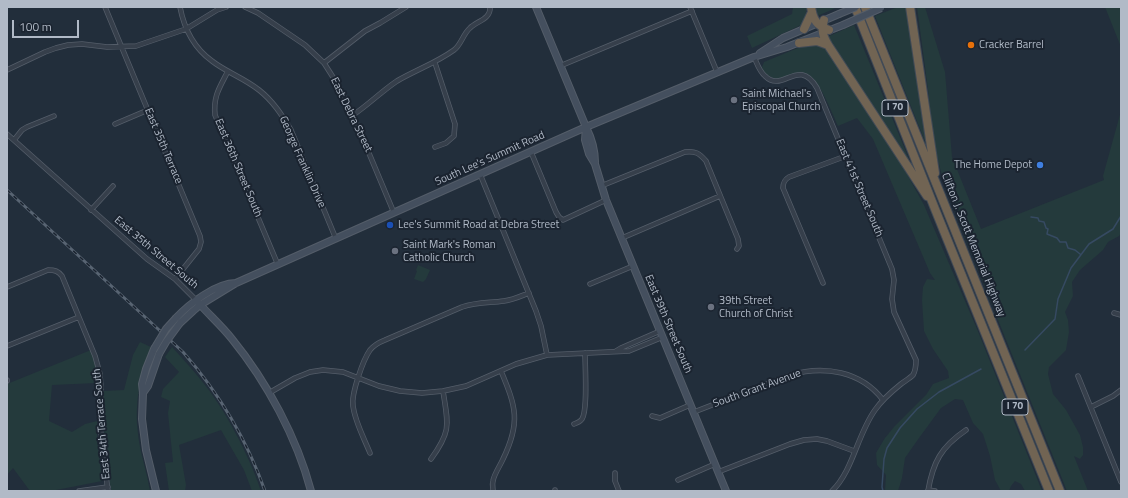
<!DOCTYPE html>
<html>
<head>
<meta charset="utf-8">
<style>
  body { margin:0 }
  #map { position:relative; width:1128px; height:498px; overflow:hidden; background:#222e3b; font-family:"Titillium Web",sans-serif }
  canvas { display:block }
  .frame { position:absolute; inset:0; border:8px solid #b1bac7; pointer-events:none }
  .scale { position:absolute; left:12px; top:20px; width:67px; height:18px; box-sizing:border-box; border:2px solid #b1bac7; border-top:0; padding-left:5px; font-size:12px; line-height:14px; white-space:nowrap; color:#b1bac7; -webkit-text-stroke:3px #1b2430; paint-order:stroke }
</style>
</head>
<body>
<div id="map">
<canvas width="1128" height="498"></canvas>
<div class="frame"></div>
<div class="scale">100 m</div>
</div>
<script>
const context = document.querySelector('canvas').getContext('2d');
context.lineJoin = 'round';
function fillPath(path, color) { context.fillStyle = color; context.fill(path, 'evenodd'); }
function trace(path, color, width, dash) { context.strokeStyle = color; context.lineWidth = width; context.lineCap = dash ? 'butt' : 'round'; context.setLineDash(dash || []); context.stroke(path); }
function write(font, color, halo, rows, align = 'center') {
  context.font = font + ' "Titillium Web",sans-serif'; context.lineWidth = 4; context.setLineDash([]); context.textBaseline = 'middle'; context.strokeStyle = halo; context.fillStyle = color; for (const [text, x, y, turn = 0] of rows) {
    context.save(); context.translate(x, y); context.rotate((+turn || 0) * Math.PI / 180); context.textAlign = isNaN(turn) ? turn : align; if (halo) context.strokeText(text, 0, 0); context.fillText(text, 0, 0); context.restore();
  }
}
const green = new Path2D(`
  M793,7H807L804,22L801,25L752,48L747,36L792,14Z
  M815,7H837L829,11L817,16Z
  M898,7H906L922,116L928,149L875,16Z
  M917,7H925L945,72L952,157L981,229L1104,180L1103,176L1121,111V233L1119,236L1108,242L1103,250L1080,270L1072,282L1073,296L1065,312L1068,320L1069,332L1066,350L1049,367L1048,374L1053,394L1062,405L1066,410L1080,435L1083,447V455L1080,459L1074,456L1088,491H1067L959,223L942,175L935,151L932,132L928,89Z
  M1105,7H1121V47Z
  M854,25L913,169L827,37Z
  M812,44L822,46L827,50L902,165L924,205L977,329L1042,491H1025L1021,484L1015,481L1011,486L1009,491H1001L995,480L990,456L983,434L973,423L963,400L955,399L941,408L919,438L905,458L902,478L898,491H885L886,475L877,465L876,453L885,438L894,427L926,395L933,384L949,378L948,371L933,349L924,331L922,300L923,287L927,279L935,280L930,273L873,139L857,118L838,126C833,115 818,77 807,74C793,69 782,85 769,76C765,74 763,71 762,67L764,62L805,45Z
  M418,265L430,270L426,279L423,282L414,279L417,271L416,270Z
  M140,342L151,347C140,375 134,404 138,434C140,453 147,472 150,491H111L104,435L103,391L124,390L133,355Z
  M172,347C182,358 192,369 201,380C225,409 249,455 261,491H252L244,470L221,430L179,445L186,485L185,491H169L165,463L173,462L168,413L170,401L161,397L163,389L179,372L165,357Z
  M91,350L96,365L97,383L52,385L49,421L72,432L85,424L97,421V439L102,481L51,491H30L13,468L7,475V384Z`);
const stream = new Path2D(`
  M1031,217L1038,218L1039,221L1044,222L1046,228L1048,229L1047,234L1057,238L1060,242H1066L1068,248L1075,250L1080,254
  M1025,350L1055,319L1058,299L1071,268L1089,244L1113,229L1121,216
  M883,491L882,487L884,459L887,448L900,428L917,409L939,392L981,369`);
const minor = new Path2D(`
  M105,7L200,236L201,242L199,249L175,279
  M180,7C184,28 194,48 212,61C226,72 244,78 259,90C273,101 282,115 291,130L336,239
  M245,7L258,13L305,45L324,63L338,85L353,115L394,213
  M690,7L717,72
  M754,57C757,63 759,71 765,76C783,94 798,56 817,88L892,269L894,280L892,299L894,312L916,360C916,365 916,370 913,375C910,378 905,381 901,384C891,392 882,400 875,410C857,435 853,471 832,491
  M324,63L365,31L380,23L406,7
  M435,63L455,124L454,136L446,143L435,147
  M560,66L692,11
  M7,70L45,52L56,48L68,45L82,44L107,47L136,46L186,29L217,10L226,7
  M228,71C220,87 213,96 215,115L278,265
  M353,115C368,105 382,91 397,81C416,70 436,63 454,50C461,45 463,34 470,28C477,21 491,19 490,7
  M115,124L148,110
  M7,134L147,259L175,279L196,300
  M14,140L22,130L27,127L54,116
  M531,152L556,212L559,217L563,220L606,200
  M480,174L536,311L541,326L547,355
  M601,186L685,152C696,151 699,153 706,161L738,239L739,246L737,249
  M91,210L113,186
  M622,238L720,196
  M823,283L783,188C783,183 784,180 789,177L846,156
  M590,284L633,266
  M7,287L48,270C55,270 58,271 62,276L95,356L100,374L101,388L100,411L101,437L108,491
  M1114,313L1121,315
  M7,346L79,317
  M616,351L621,348L660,331
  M1078,376L1121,482
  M7,380V381
  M269,393L295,378L310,372L323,370L343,372L379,386L400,391L422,393L443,391L466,386L516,364L547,355L629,351L663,337
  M1091,407L1113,396L1121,390
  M694,412L790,375C824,365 861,371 883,400
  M652,416L660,418L690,405
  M574,424C577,423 580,422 582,419C588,410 585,366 585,353
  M370,453C364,438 355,422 353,406C351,394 363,360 370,350C374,345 380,342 385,340L462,307C477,302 489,303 504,301C513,300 521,296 529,293
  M431,459C452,430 448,424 443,391
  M718,472L790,444L804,440L817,439L827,441L854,451
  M615,473V481L619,491
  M678,480L715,464
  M928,490L935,491
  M79,491L108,487
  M493,491C493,488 492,484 493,481C494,474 500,466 503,459C521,422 516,407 501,371
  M555,491V490
  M928,491C933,462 941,447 966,430`);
const secondary = new Path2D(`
  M536,7L586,127C592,139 595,149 595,162
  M760,53L783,38L839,14
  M586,127L585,140L589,154L595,164L606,200L726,491
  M196,300C208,314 221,325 232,339C267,382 297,438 311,491
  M176,318C189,304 216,283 236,283
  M180,323L193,311L200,305L236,283L586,127L754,57L787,47L843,25
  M154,349L146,369L142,384L143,393L142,419L146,450L156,491
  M143,393L148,386L159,354`);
const motorway = new Path2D(`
  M811,7C813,20 817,26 829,30
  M855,7L935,209L1049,491
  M865,7L1060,491
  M910,7L935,173
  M824,20C821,31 823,36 828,45L927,196
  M804,29L812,12
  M799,43L817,41L828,45`);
const rail = new Path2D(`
  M7,190L56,235L183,352C219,393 247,440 265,491`);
const secondaryBridge = new Path2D(`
  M839,14L856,7
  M843,25L881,8
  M154,349L166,329L176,318
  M159,354L166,342L180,323`);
const markers = [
  [971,45,4,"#e8710a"],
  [734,100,4,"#6b7280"],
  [1040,165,4,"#3f7fe0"],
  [390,225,4,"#1a4fb4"],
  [395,251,4,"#6b7280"],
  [711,307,4,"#6b7280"]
];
const shields = [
  [895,108,26],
  [1015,407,26]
];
const shieldNames = [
  ["I 70",895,108],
  ["I 70",1015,407]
];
const poiNames = [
  ["Cracker Barrel",979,45],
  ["Saint Michael's",742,94],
  ["Episcopal Church",742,107],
  ["The Home Depot",1032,165,"right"],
  ["Lee's Summit Road at Debra Street",398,225],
  ["Saint Mark's Roman",403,245],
  ["Catholic Church",403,258],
  ["39th Street",719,301],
  ["Church of Christ",719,314]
];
const streetNames = [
  ["East Debra Street",351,115,64],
  ["East 35th Terrace",163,146,67],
  ["South Lee's Summit Road",490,159,-24],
  ["George Franklin Drive",302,162,66],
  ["East 36th Street South",238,168,67],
  ["East 41st Street South",859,188,67],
  ["Clifton J. Scott Memorial Highway",973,245,68],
  ["East 35th Street South",156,253,40],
  ["East 39th Street South",668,324,67],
  ["South Grant Avenue",757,389,-20],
  ["East 34th Terrace South",102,424,-95]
];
fillPath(green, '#243a3c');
trace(stream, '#364a62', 1.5);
trace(minor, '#545d69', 5.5);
trace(secondary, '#545d69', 8);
trace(motorway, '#414a56', 10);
trace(minor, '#363f4b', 4);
trace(secondary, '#444f5e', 6);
trace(motorway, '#716453', 8);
trace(rail, '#586472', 3);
trace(rail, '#1b2430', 1.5, [4.5]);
trace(secondaryBridge, '#545d69', 8, []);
trace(secondaryBridge, '#444f5e', 6);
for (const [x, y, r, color] of markers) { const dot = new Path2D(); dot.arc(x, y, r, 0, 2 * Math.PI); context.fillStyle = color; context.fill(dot); trace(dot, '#1b2430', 1.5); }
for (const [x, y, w] of shields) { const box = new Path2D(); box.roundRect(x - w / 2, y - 8, w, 16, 3); context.fillStyle = '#1b2430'; context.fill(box); trace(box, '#b1bac7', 1); }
write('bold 10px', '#b1bac7', null, shieldNames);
write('11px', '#b1bac7', '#1b2430', poiNames, 'left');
write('11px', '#b1bac7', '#1b2430', streetNames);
</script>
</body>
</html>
